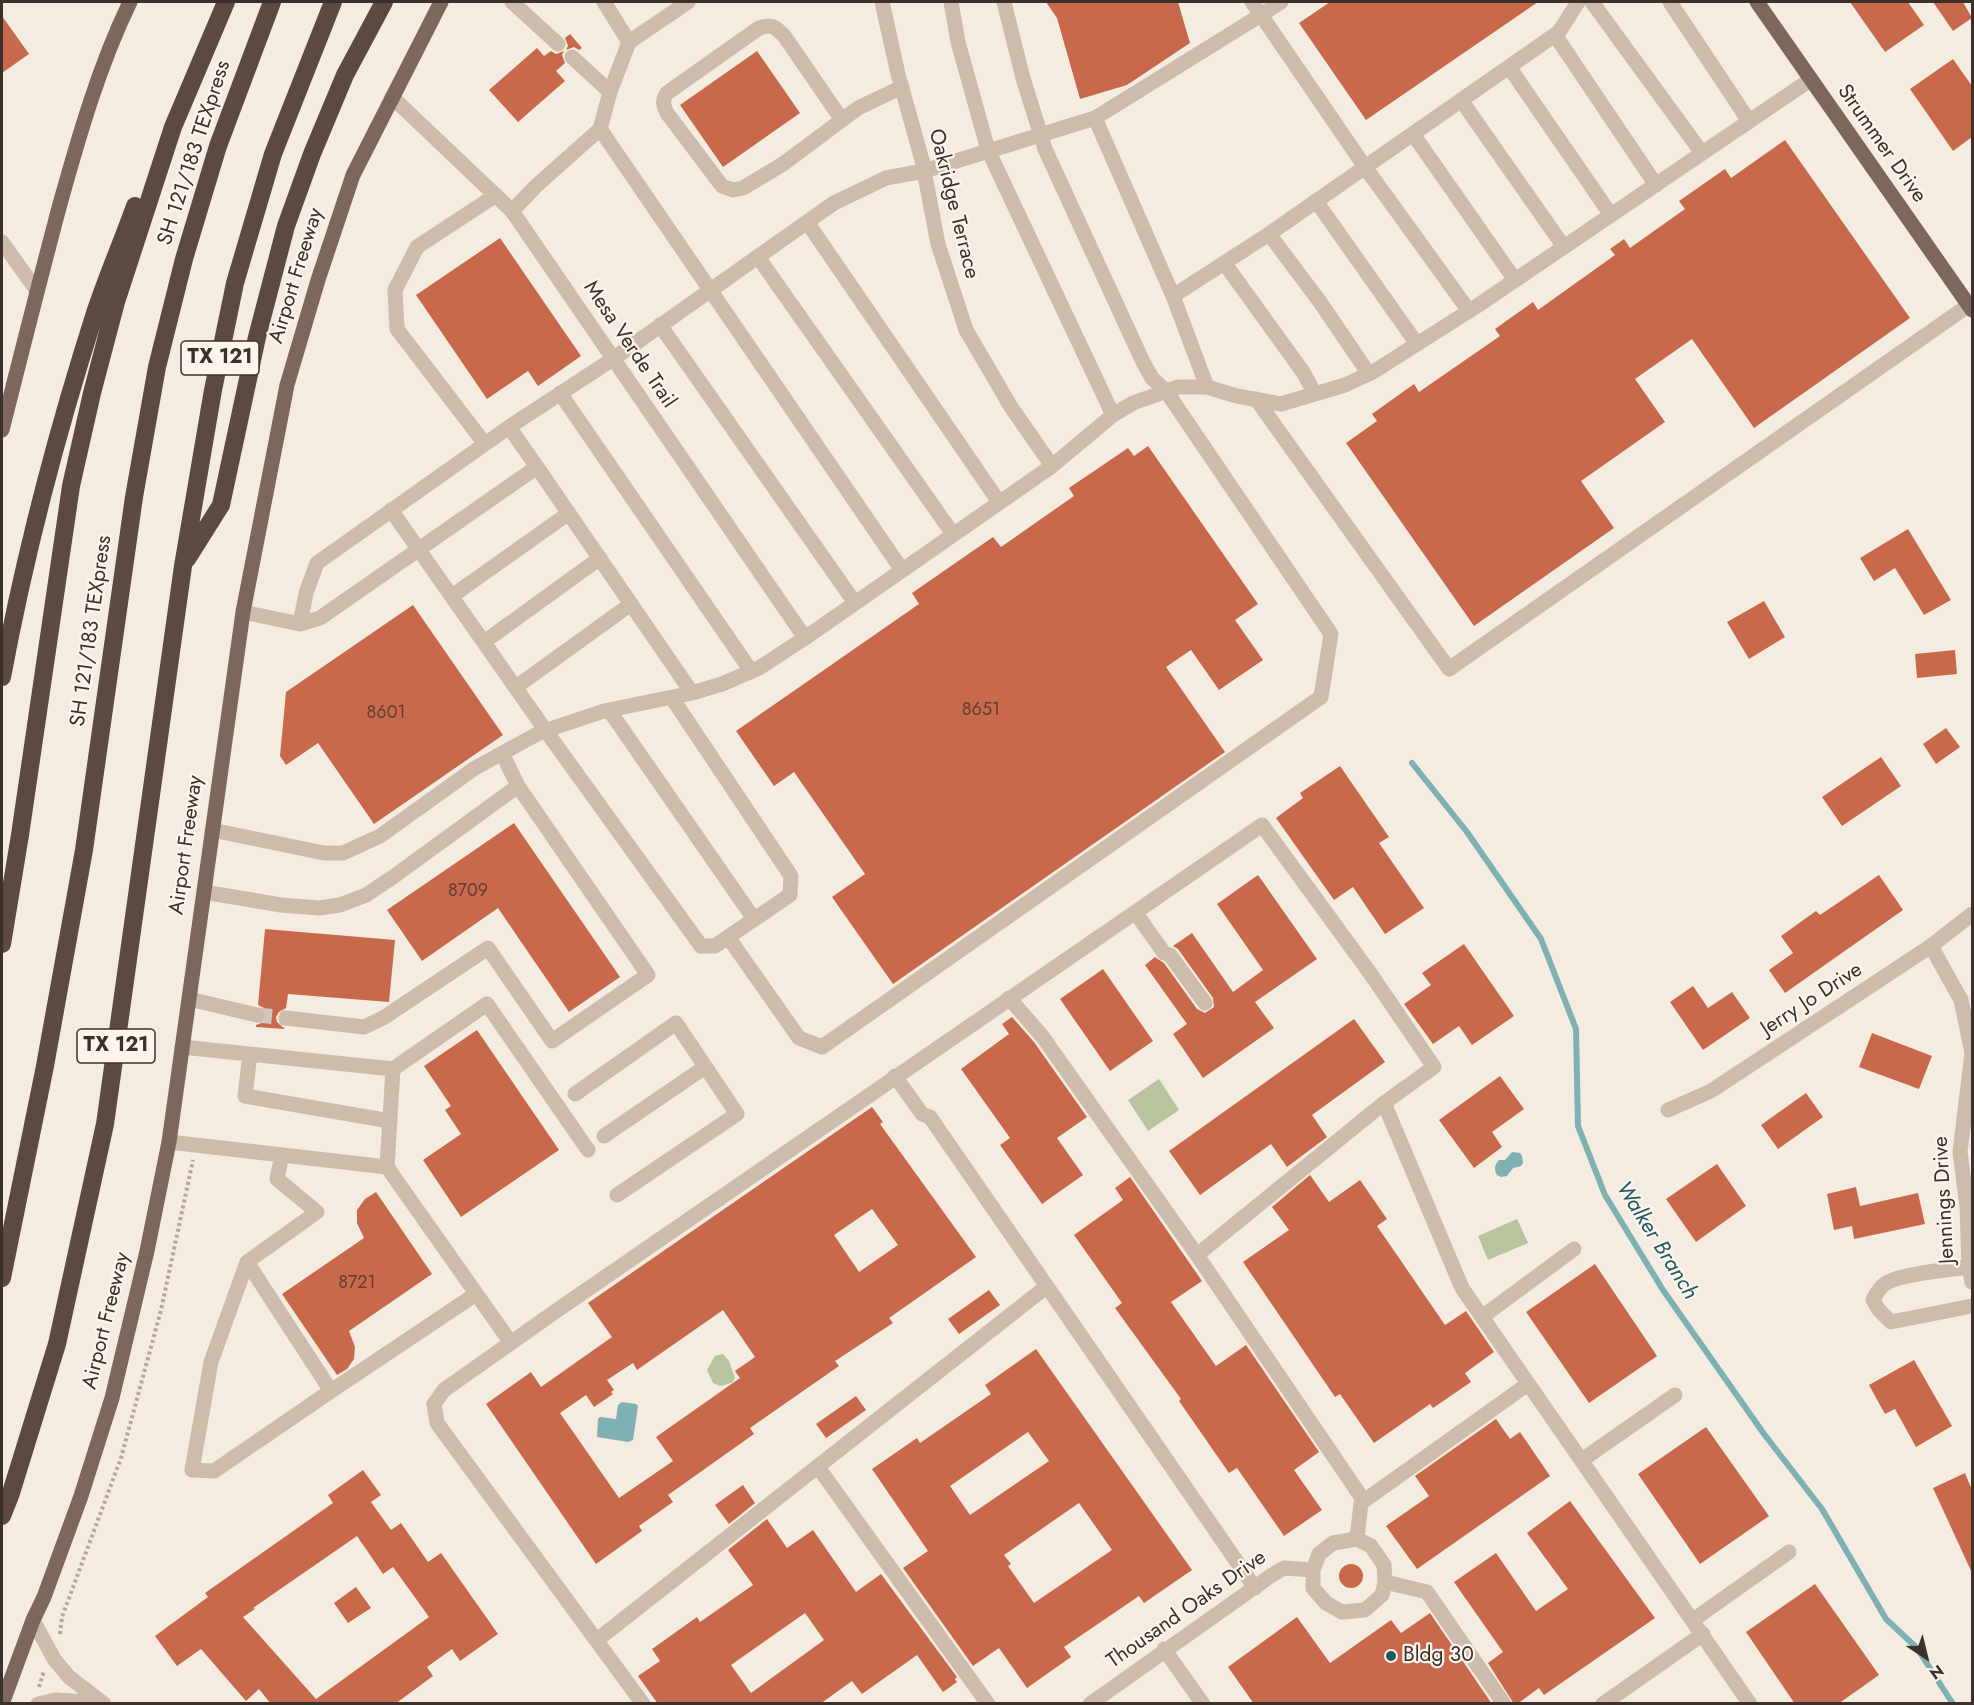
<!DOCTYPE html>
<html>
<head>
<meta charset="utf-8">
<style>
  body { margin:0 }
  #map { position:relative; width:1974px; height:1705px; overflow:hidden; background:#f4ebe1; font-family:Jost,sans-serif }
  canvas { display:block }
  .frame { position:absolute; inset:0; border:3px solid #3b302b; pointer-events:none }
  .north { position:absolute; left:1896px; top:1627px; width:60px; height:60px; -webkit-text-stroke:4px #fbf5ee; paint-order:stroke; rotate:145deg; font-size:16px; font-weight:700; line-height:24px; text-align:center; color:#3b302b }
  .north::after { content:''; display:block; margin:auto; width:21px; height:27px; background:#3b302b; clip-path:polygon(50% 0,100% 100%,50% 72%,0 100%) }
</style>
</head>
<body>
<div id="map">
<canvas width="1974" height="1705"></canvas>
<div class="frame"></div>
<div class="north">N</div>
</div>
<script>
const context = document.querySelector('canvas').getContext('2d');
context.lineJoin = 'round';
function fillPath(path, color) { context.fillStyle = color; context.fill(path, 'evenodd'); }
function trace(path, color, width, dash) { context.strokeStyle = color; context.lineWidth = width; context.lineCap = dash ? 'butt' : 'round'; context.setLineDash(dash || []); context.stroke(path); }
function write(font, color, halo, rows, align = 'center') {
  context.font = font + ' Jost,sans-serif'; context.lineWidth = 4.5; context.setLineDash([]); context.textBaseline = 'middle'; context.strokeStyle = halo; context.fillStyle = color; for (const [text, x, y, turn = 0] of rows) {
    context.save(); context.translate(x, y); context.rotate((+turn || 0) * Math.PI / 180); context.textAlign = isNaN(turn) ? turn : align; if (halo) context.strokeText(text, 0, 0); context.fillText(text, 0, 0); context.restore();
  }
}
const green = new Path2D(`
  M1159,1079L1179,1110L1148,1131L1128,1100Z
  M1517,1219L1528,1243L1488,1260L1478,1236Z
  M723,1354L729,1361L735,1378L732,1383L720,1386L713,1383L707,1370L715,1356Z`);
const water = new Path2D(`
  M1512,1152L1520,1153L1522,1156L1523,1163L1521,1166L1513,1168L1507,1176L1501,1177L1497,1175C1494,1169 1494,1166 1499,1160H1505Z
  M622,1402L636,1404L638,1406L633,1440L628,1442L597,1437L598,1419L600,1417L616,1419L618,1405Z`);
const stream = new Path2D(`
  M1412,763L1467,832L1541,939L1576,1029L1578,1126L1605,1195L1663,1290L1764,1434L1822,1509L1886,1619L1917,1648L1953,1704`);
const building = new Path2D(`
  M1046,2H1178L1190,43L1127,85L1080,99L1057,18Z
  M1330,2H1538L1366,120L1299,23Z
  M1850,2H1908L1924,25L1885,52Z
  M1933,2H1963L1972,18L1953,31Z
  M2,16L29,54L2,73Z
  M570,34L582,48L579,50L574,47L566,50L568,46L565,38Z
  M537,48L544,56L551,51L556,54L564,51L562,55L565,63L556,71L565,81L518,122L489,90Z
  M757,51L800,113L723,167L680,105Z
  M1953,59L1972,86V137L1953,151L1910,89Z
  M1785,140L1910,318L1754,428L1692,339L1635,379L1665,422L1581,481L1614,528L1474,626L1346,443L1377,421L1372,414L1414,384L1419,392L1500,336L1495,329L1533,302L1538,310L1615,255L1610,249L1624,239L1630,248L1685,209L1679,201L1725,169L1731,178Z
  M500,238L581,356L538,386L528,371L487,399L416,295Z
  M1148,446L1258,604L1235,620L1263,660L1219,690L1191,650L1166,667L1225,752L893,984L832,897L865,874L794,772L774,786L736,731L919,604L912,593L993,537L1001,547L1074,496L1069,488L1128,448L1134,456Z
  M1908,529L1951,600L1924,615L1895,568L1874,581L1860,558Z
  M1764,601L1785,637L1749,659L1727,622Z
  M413,605L503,735L374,824L318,743L286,765L280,756L286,692Z
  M1955,650L1957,674L1917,678L1915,654Z
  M1946,728L1960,747L1936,764L1923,744Z
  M1881,757L1901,786L1842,826L1822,797Z
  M1340,766L1389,837L1379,843L1424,908L1385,934L1353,887L1334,900L1276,818L1303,798L1300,793Z
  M514,823L620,977L569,1012L498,908L422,961L387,910Z
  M1258,875L1317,959L1255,1002L1274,1028L1203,1078L1173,1034L1187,1024L1145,965L1155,957L1164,963L1197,1009L1205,1013L1214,1007L1213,998L1178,949L1173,946L1192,933L1233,992L1263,970L1217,904Z
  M1879,875L1903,910L1785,993L1769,970L1793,953L1781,936L1816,911L1820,915Z
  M265,929L395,940L389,1002L288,994L286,1008L279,1012L276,1017L277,1022L285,1029L256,1027V1025L264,1022L267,1017L264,1008L258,1005Z
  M1464,944L1514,1016L1472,1045L1459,1026L1433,1044L1404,1004L1431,985L1422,973Z
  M1103,969L1153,1041L1110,1071L1060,999Z
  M1693,986L1708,1008L1732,992L1750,1018L1703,1050L1670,1002Z
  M1012,1017L1034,1042L1087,1117L1057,1138L1083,1175L1042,1204L1000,1145L1010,1138L961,1069L1009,1034L1002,1024Z
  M1354,1019L1385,1062L1312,1115L1327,1137L1287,1167L1271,1144L1200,1195L1169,1151Z
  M477,1030L559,1150L461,1217L423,1160L461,1134L445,1110L451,1106L424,1066Z
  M1872,1033L1932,1056L1919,1089L1859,1067Z
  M1500,1076L1524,1109L1492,1132L1502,1147L1474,1168L1439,1120Z
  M1806,1093L1823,1117L1778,1149L1761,1125Z
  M872,1107L883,1122L880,1124L976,1257L889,1318L893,1323L835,1361L839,1366L750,1428L754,1434L668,1495L673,1502L639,1526L642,1531L596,1564L486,1404L531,1372L541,1387L612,1337L588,1303ZM872,1209L898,1245L859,1272L834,1235ZM723,1310L755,1357L735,1371L740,1378L656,1437L673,1461L619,1498L560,1413L586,1395L594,1407L613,1394L611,1392L614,1390L607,1380L633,1363L637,1370Z
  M1717,1164L1746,1206L1696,1242L1666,1199Z
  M1310,1175L1329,1202L1360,1180L1387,1219L1377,1226L1445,1325L1466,1311L1494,1352L1465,1373L1471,1382L1433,1408L1430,1404L1374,1443L1340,1394L1335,1397L1243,1262L1289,1230L1272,1207Z
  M1130,1177L1202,1281L1171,1302L1216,1366L1246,1345L1319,1452L1294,1470L1322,1510L1284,1536L1237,1468L1229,1473L1179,1401L1181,1399L1115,1308L1122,1303L1074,1235L1123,1200L1115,1188Z
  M1856,1187L1860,1206L1918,1193L1925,1224L1854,1239L1852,1226L1834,1230L1827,1194Z
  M376,1192L432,1274L349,1331L355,1347L354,1359L347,1369L337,1375L282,1294L364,1238L357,1223V1210L365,1199Z
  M1595,1264L1657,1356L1589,1403L1526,1312Z
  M989,1290L1000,1305L959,1334L948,1319Z
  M1036,1349L1192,1570L1144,1603L1139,1596L1064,1647L1071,1657L1027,1688L999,1648L973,1666L903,1568L928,1551L872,1469L917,1438L920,1443L991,1394L985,1385ZM1028,1432L1049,1461L970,1515L950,1486ZM1079,1503L1112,1550L1034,1603L1008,1566L1011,1564L1004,1555Z
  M1914,1360L1952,1426L1916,1447L1895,1409L1885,1414L1869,1385Z
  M856,1396L866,1410L826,1438L816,1424Z
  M1496,1419L1510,1439L1520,1432L1550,1476L1417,1569L1386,1526L1429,1496L1415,1476Z
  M1706,1427L1769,1516L1700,1564L1638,1474Z
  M363,1470L381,1495L371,1502L391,1530L401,1523L428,1562L441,1553L498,1634L460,1661L452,1649L427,1667L433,1676L395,1704H271L259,1689L246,1701L201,1649L177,1666L155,1636L208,1597L205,1593L333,1503L328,1495ZM357,1536L383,1574L393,1567L429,1617L316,1699L243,1617L255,1609L253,1608Z
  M1965,1473L1972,1490V1573L1933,1488Z
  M743,1485L755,1503L729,1524L715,1505Z
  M1570,1501L1655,1618L1544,1695L1539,1688L1517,1704H1514L1488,1663L1503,1652L1454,1582L1496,1553L1536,1611L1568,1589L1527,1533Z
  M767,1519L787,1548L813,1530L856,1592L881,1574L957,1677L955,1679L957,1682L943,1692L917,1655L862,1694L852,1681L820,1704H658L638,1676L660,1661L652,1649L697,1617L700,1622L753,1585L728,1550ZM805,1613L824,1640L751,1693L731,1665Z
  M1339 1576a12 12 0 1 1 24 0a12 12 0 1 1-24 0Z
  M1815,1584L1879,1675L1838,1704H1795L1746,1632Z
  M356,1587L371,1608L348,1623L334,1603Z
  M1430,1613L1492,1704H1254L1228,1667L1297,1617L1330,1663L1391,1620L1401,1633Z`);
const minorTunnel = new Path2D(`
  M257,1015L286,1018`);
const path = new Path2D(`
  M60,1634L62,1617L121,1458L161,1310L193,1160
  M39,1687L44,1671`);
const minor = new Path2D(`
  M512,2L558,44
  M604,2L629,42
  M882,2L898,74L922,160L938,244L966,330L1011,407L1052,466
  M951,2L958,42L988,150L1113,415
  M1252,2L1261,15L1281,2
  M1592,2L1702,153
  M1670,2L1749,121
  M1555,35L1656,185
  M572,57L610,92
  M1509,67L1611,215
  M392,97L512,211L805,638
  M1461,100L1564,247
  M1095,118L1173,296
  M842,120L785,37C776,27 772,23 759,28L667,93C662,101 663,105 667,113L722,186L733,190L743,188L783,164L858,108L902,87
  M600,129L902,570
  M1413,134L1515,280
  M1316,201L1417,344
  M512,211L536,186L600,129L610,92L629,42L688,2
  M807,222L999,502
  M1269,234L1320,302L1369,374
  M2,242L37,291
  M758,257L953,534
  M1225,264L1303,372L1315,394
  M660,325L855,603
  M1207,387L1173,296L1269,234L1559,32L1578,2
  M560,393L751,671
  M1256,399L1449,669L1969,305
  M485,444L397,329L395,290L417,247L496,195
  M537,467L509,427L613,359L834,203L886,178L924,171L1095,118L1261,15L1365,167L1469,311
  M391,510L546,731L701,946H715L728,937
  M452,596L569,513
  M243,612L300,624L320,618L537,467L692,693
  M300,624L306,593L317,563L509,427
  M484,642L600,558
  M516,687L631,604
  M672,698L791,876L790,895L728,937L799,1038L822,1047L1321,697L1331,634L1166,391L1152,378L1143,362L1045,149L1023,78L1004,2
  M609,710L754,919
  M502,753L518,786
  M212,830L324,853H343L380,836L475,768L541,732L604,711L692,693L722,684L759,668L805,638L1052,466L1113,415L1133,403L1178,387H1207L1237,396L1281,404L1345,385L1373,372L1477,306L1810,80
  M204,892L281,905L319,908L340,905L366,895L393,877L518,786L648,975L552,1041L488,948L383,1018L364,1027L286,1018
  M1135,912L1164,953L1170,955L1205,1003
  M1931,946L1961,1000L1972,1053L1960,1152L1967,1206L1969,1267L1972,1282
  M1009,998L1042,1036L1197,1255L1364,1501
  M189,999L257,1015
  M182,1047L393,1069L387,1167L511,1343
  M250,1054L245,1096L390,1121
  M393,1069L487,1004L588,1150
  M895,1076L922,1114L930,1117L1255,1588
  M575,1094L676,1023L737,1114L617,1195
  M1384,1103L1462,1288L1750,1704
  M1668,1110L1711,1091L1931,946L1972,914
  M604,1136L705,1067
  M169,1142L387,1167
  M247,1262L211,1362L192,1470L214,1471L331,1391L247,1262L317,1212L277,1179L282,1155
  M1969,1267C1948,1270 1906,1273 1888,1282C1882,1285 1876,1293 1873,1300L1879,1310L1891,1322L1972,1306
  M1482,1317L1574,1249
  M331,1391L476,1294
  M1582,1460L1675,1395
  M818,1467L988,1704
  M1357,1539L1361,1503L1528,1384
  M1357,1539L1371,1546L1384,1565L1385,1582L1382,1595L1365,1610L1342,1612L1326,1603L1313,1588V1570L1319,1554L1333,1543Z
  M1385,1582L1427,1592L1504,1704
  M33,1620L54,1659L69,1677L104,1704
  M1693,1620L1789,1552
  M597,1640L1046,1287
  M1164,1649L1203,1704
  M38,1704L55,1700L103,1703
  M643,1704L437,1423L434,1404L444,1390L556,1311L1262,825L1370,973L1434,1067L1384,1103L1197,1255
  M1090,1704L1272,1575L1284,1568L1313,1570
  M1603,1704L1703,1634`);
const major = new Path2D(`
  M1757,2L1972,310
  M2,430C21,355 40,279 60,204C79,136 99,66 130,2
  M2,1704L33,1620L44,1597L81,1496L112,1398L147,1251L169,1142L243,612L287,385L318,280L353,175L441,2`);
const highway = new Path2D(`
  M187,559L221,505L257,337L286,226L312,154L345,75L384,2
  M2,677C25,554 57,432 95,313C107,277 122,242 135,206
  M2,944L20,835L71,486L92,393L116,302L173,127L226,2
  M2,1278L45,1066L84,850L134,497L157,367L184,259L218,146L272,2
  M2,1516L10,1496L57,1344L105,1124L183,566L213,390L235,283L273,154L333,2`);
const markers = [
  [1391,1656,6,"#1f5a5e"]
];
const numberNames = [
  ["8651",981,711],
  ["8601",386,714],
  ["8709",468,892],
  ["8721",357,1284]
];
const shields = [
  [220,358,78],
  [116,1046,78]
];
const shieldNames = [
  ["TX 121",220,358],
  ["TX 121",116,1046]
];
const streetNames = [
  ["Strummer Drive",1881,144,55],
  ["SH 121/183 TEXpress",195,153,-72],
  ["Oakridge Terrace",953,204,76],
  ["Airport Freeway",297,276,-73],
  ["Mesa Verde Trail",629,345,56],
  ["SH 121/183 TEXpress",92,631,-82],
  ["Airport Freeway",187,845,-82],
  ["Jerry Jo Drive",1812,1000,-33],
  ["Jennings Drive",1945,1200,-93],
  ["Airport Freeway",107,1321,-76],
  ["Thousand Oaks Drive",1187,1610,-35]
];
const poiNames = [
  ["Bldg 30",1403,1656]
];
const waterNames = [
  ["Walker Branch",1656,1241,58]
];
fillPath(green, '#b8c4a0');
fillPath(water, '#7fb0b2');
trace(stream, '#7fb0b2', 6);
fillPath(building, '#c8694b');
trace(minorTunnel, '#cfc6bd', 15, [15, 8]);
trace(path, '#b9a596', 4, [3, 3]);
trace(minor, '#cdbbac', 15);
trace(major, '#7d675c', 15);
trace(highway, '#5c4a42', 18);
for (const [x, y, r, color] of markers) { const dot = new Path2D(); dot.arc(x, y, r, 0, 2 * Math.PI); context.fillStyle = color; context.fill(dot); trace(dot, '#fbf5ee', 2); }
write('18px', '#5e3e33', null, numberNames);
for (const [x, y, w] of shields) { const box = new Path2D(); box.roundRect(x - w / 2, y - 17, w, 34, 4.5); context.fillStyle = '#fbf5ee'; context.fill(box); trace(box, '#3b302b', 1.5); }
write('bold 20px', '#3b302b', null, shieldNames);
write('21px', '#3b302b', '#fbf5ee', streetNames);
write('21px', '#3b302b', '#fbf5ee', poiNames, 'left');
write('italic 22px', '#1f5a5e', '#fbf5ee', waterNames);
</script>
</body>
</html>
